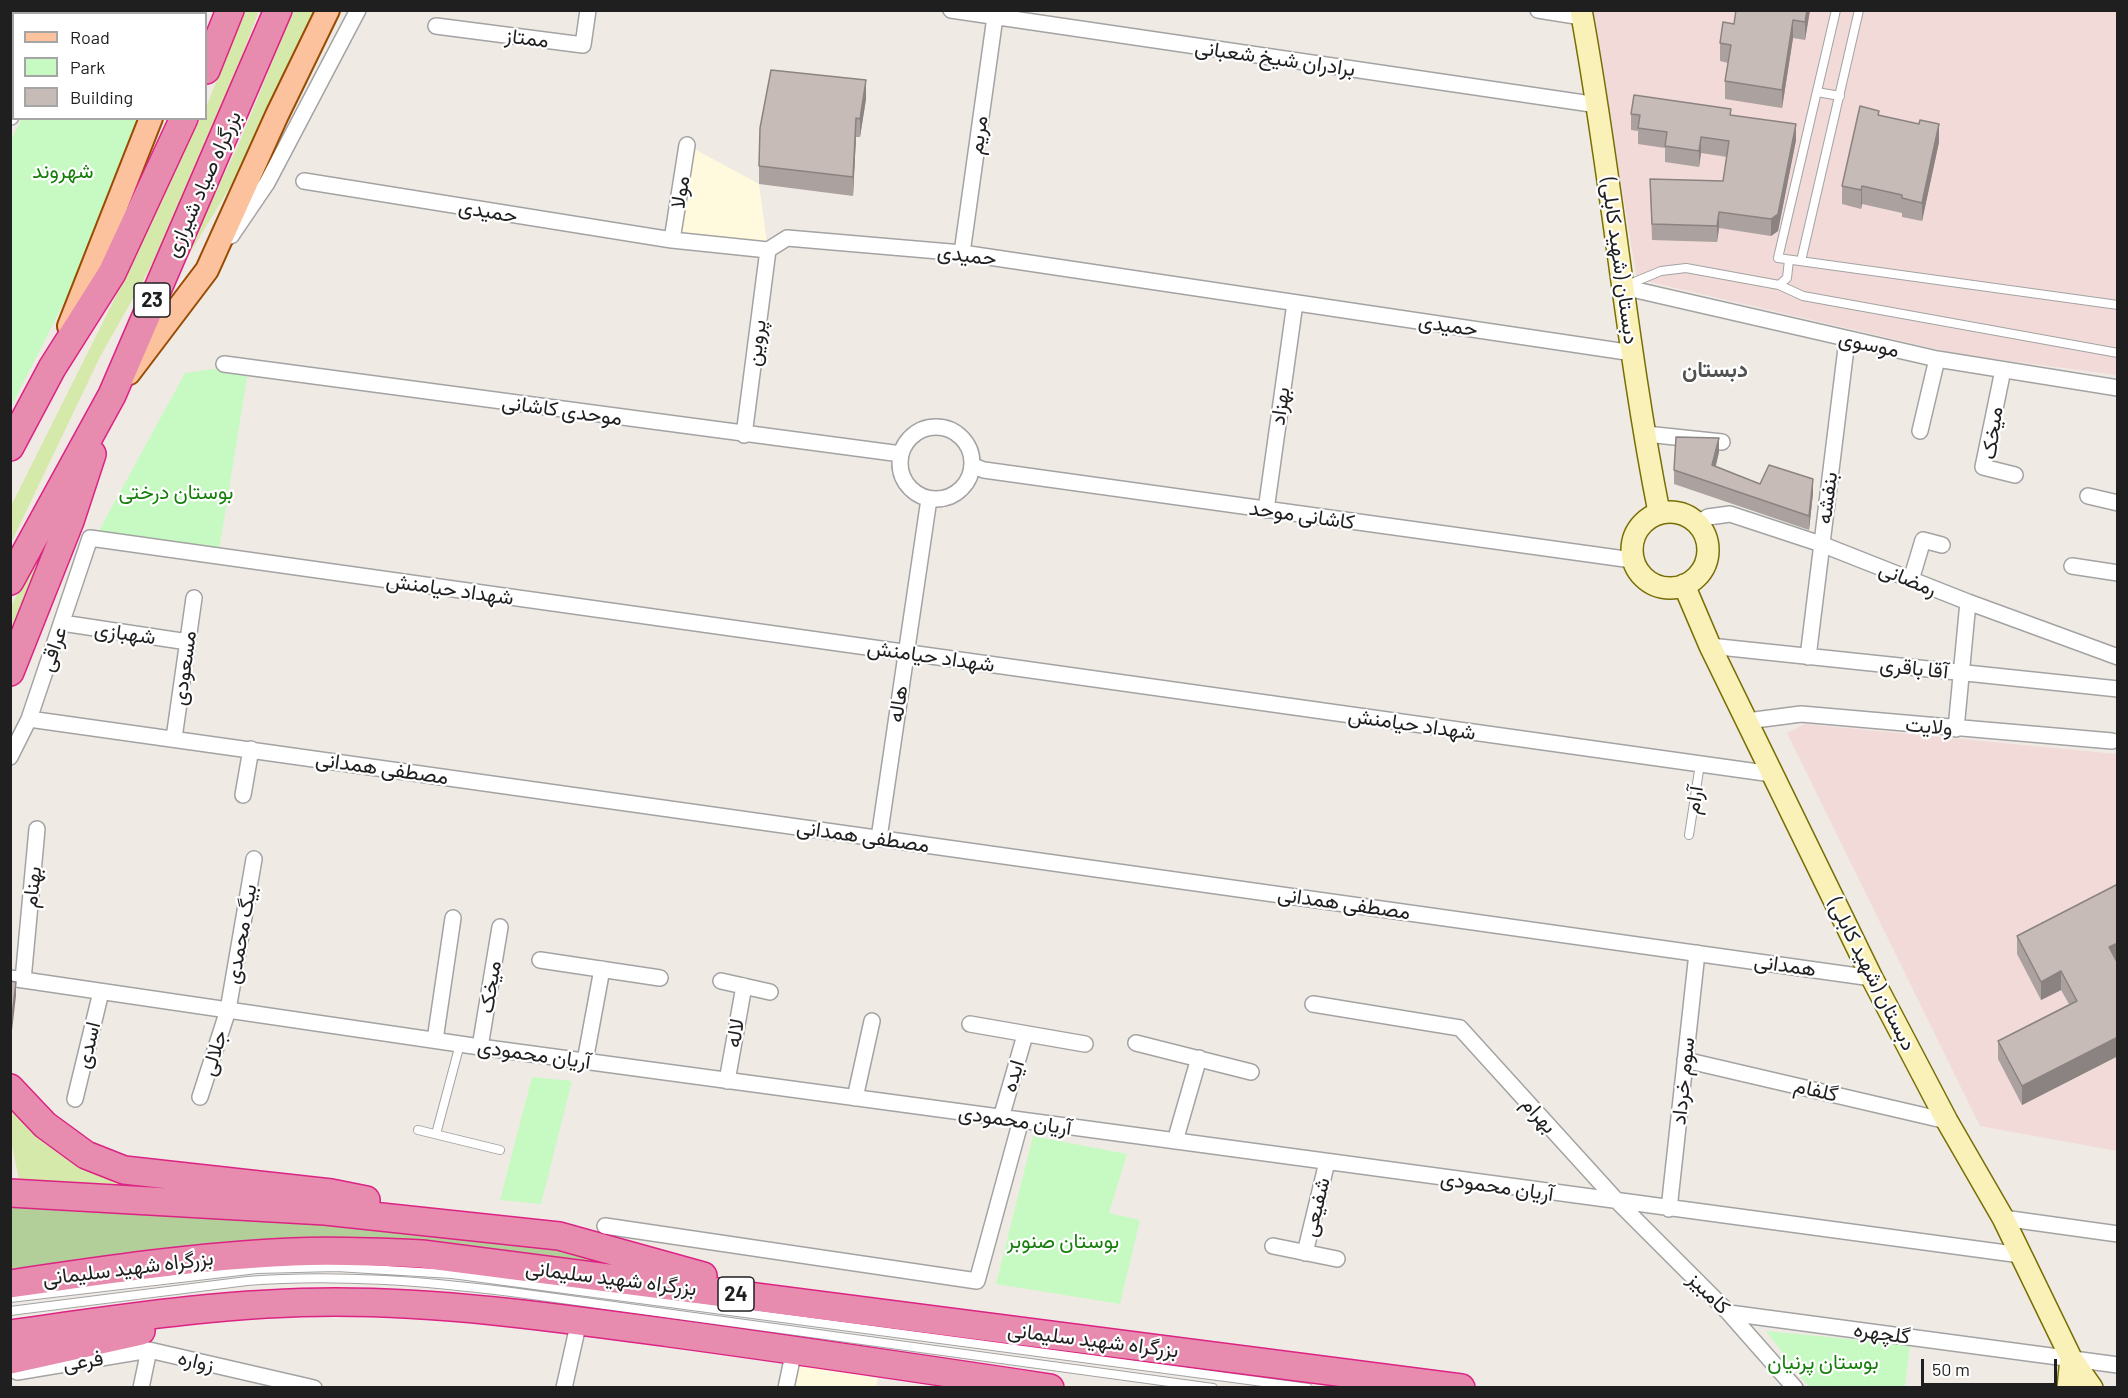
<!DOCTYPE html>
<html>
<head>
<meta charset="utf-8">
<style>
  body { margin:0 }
  #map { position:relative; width:2128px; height:1398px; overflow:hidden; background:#f0eae5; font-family:Barlow,sans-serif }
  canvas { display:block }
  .frame { position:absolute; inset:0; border:12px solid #1f1f1f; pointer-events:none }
  .legend { position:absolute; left:12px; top:12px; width:195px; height:108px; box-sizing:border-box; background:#fff; border:2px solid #a5a5a5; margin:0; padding:8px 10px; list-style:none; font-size:18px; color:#1f1f1f }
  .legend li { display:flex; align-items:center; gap:12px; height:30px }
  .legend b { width:30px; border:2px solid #a5a5a5 }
  .scale { position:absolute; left:1921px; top:1359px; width:136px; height:27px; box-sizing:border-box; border:3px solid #1f1f1f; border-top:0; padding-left:8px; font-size:18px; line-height:21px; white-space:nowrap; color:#1f1f1f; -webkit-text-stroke:4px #fff; paint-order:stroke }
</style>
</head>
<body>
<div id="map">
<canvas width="2128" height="1398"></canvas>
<div class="frame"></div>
<ul class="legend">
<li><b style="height:8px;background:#fcc29d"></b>Road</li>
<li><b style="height:16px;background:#c7fac2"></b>Park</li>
<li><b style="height:16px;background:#c7bbb8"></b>Building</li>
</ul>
<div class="scale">50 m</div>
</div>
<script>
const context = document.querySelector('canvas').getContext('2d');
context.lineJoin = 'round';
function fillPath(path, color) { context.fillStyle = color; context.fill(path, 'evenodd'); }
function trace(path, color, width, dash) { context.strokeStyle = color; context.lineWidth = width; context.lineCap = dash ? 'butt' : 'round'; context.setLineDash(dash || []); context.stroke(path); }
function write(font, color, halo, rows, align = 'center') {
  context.font = font + ' Barlow,Vazirmatn,sans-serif'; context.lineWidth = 4.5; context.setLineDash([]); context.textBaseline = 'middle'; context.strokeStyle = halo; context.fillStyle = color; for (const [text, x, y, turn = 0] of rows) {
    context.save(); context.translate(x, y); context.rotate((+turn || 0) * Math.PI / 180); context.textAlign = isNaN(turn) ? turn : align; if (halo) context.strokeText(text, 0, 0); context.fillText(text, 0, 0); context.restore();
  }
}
const education = new Path2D(`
  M687,145L759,184L768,250L676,240Z
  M798,1362L878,1378L876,1387L792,1388Z`);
const military = new Path2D(`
  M1592,11H2117V375L1958,354L1637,279Z
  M1805,724L2117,754V1151L1980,1126L1787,733Z`);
const grass = new Path2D(`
  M245,11H259L224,103L163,245L100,357L11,543V506L132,264L200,119L206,118V107Z
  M293,11H316L233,182L164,296L238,146Z
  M69,484L11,653V607Z
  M10,1100L123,1178L135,1186L19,1179L11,1142Z`);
const forest = new Path2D(`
  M16,1204C209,1217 405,1221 595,1255L593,1265L468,1249L11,1273L10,1210Z`);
const park = new Path2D(`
  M70,10L181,11L180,14H69Z
  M22,119H141L89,253L11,407L10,141Z
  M221,368L248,372L219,551L96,536L185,373Z
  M532,1077L572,1081L541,1204L500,1200Z
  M1033,1136L1127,1154L1109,1213L1140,1220L1120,1304L996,1284Z
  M1766,1331L1910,1345L1905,1387H1809Z`);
const lane = new Path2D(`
  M1836,10L1778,258L2118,305
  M1817,92L1840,96
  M1801,261L1859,10
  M1627,285L1661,271L1686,268L1779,285L1787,278L1789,260
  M1779,285L1803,296L2118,353
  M1689,835L1700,764
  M418,1130L500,1150
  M436,1134L460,1044
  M10,1298L257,1269L336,1267L452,1274L1308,1388
  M10,1311L247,1281C335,1274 423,1281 511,1292L1213,1388`);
const street = new Path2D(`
  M951,10L1598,105
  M1538,10L1582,17
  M436,26L583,45L588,10
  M10,117H11
  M304,181L672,240L768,250L787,238L962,253L1633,353
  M231,236L267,183L358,10
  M672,240L687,145
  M962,253L995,17
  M1623,287L1937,359L2118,388
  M224,364L901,454
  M2003,370L1983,467L2015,475
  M900 463a36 36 0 1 1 72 0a36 36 0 1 1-72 0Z
  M1920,431L1937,359
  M1646,434L1722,442
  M744,435L768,250
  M973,466L984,470L1632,560
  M2088,496L2118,503
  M1266,510L1295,303
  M1698,523L1708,517L1730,514L1821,544L1968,602L2118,657
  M2072,566L2118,573
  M1911,580L1923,540L1942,545
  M62,623L188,642
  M1710,646L2118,689
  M1808,657L1847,340
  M29,719L1872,978
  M1747,721L1801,714L2112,741
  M1956,729L1968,602
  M174,738L194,598
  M10,757L29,719L90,538L1772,774
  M243,795L251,749
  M879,838L929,499
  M540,960L660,978
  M10,978L480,1047L2021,1255
  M23,980L37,829
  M721,981L770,992
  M1313,1004L1460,1028L1618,1202L1729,1313L1795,1388
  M970,1024L1085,1044
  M435,1040L453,918
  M1136,1043L1251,1072
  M480,1047L500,927
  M1685,1060L1947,1121
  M585,1061L602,969
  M727,1081L744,986
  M200,1097L228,1010L254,859
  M855,1098L872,1021
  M75,1099L101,992
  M1001,1118L1025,1035
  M1175,1141L1199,1058
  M1669,1209L1697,953
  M2003,1218L2118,1234
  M605,1226L977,1281L1021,1120
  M1273,1246L1337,1259
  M1305,1253L1327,1162
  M1729,1313L2118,1365
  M17,1372L149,1350L314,1388
  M141,1388L149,1350
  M564,1388L579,1321
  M786,1388L794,1350`);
const secondary = new Path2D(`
  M1581,10C1612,177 1626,346 1659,512
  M1632 550a38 38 0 1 1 76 0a38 38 0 1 1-76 0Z
  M1684,585L1710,646L1872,978L1947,1121L2003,1218L2071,1358
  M2068,1388L2071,1358L2092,1388`);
const primary = new Path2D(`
  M191,14V10
  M69,326L151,118
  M129,373L207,270L277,115L328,10`);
const highway = new Path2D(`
  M206,70L230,10
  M10,447L52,368L112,273L184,118
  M10,581L112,395L278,10
  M10,672L70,521L92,454
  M10,1088L45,1125L86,1155L124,1170L331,1193L366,1200
  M10,1193L325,1211L559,1236L703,1276
  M10,1284C104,1270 198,1256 293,1252C336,1250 379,1252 422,1254L1461,1388
  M10,1334C118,1319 226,1302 335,1302C447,1302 559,1318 670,1333C796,1350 923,1369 1050,1388
  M10,1360L141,1331`);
const wall = new Path2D(`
  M1736,10H1810L1805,40L1793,38L1782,108L1725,99V81L1728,63L1720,61V43L1734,24Z
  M866,99L860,137H856L853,196L759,184V166Z
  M1631,114L1731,115L1796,140L1778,231L1771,236L1719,228L1717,242L1652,240L1650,179L1723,181L1727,157L1701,153L1699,167L1665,162V148L1638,144V131L1631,130Z
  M1879,116L1939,142L1922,221L1902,217V213L1862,204L1861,209L1842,204V186Z
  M1719,452L1716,466L1760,484L1813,493L1809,530L1674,484V470Z
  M2118,884V961L2117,962L2118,964V1056L2022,1105L1998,1059V1041L2069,1004L2061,990L2041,1000L2017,954V936Z`);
const shadedWall = new Path2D(`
  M1807,10H1810L1805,40V22Z
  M1793,20V38L1782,108V90Z
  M866,80V99L860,137V119Z
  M856,118V137L853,196V177Z
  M1796,124V140L1778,231L1771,236V219Z
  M1939,124V142L1922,221V203Z
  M1701,137V153L1699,167V151Z
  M1862,186V204L1861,209V190Z
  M1719,212V228L1717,242V226Z
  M1719,438V452L1712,479V465Z
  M1813,479V493L1809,530V516Z
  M2118,943V961L2109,966V947Z
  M2061,971V990L2041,1000V982Z
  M16,982V996L10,1048V1034Z
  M2118,1037V1056L2022,1105V1086Z`);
const building = new Path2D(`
  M1736,10H1807L1805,22L1793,20L1782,90L1725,81L1731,45L1720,43L1723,22L1734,24Z
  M771,70L866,80L860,119L856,118L853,177L759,166L760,128Z
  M1634,95L1731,109L1730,115L1796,124L1778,214L1771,219L1719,212L1717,226L1652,224L1650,179L1723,181L1729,141L1701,137L1699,151L1665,146L1667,132L1638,128L1640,115L1631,114Z
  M1860,106L1879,111L1878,115L1919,124L1920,120L1939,124L1922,203L1902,198V195L1862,186L1861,190L1842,186Z
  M1676,437L1719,438L1712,465L1760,484L1769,465L1813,479L1809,516L1674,470Z
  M2118,884V943L2109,947L2118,964V1037L2022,1086L1998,1041L2077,1001L2061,971L2041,982L2017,936Z
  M10,981L16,982L10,1034Z`);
const shields = [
  [152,300,36],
  [736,1294,36]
];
const shieldNames = [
  ["23",152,300],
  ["24",736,1294]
];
const streetNames = [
  ["ممتاز",527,38,7],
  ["برادران شیخ شعبانی",1275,58,8],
  ["مریم",978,135,-82],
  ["بزرگراه صیاد شیرازی",203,184,-66],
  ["مولا",680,192,-81],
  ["حمیدی",488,211,9],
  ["حمیدی",967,255,7],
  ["دبستان (شهید کابلی)",1620,261,82],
  ["حمیدی",1448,325,8],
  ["پروین",756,343,-83],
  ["موسوی",1869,344,12],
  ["بهزاد",1280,406,-82],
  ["موحدی کاشانی",562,410,8],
  ["میخک",1992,433,-82],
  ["بنفشه",1827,498,-83],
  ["کاشانی موحد",1302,515,8],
  ["رمضانی",1908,579,22],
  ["شهداد حیامنش",450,589,8],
  ["شهبازی",125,633,8],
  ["عراقی",53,649,-71],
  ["شهداد حیامنش",931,656,8],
  ["مسعودی",184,668,-82],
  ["آقا باقری",1914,668,6],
  ["هاله",898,704,-82],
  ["شهداد حیامنش",1412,724,8],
  ["ولایت",1929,726,5],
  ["مصطفی همدانی",382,768,8],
  ["آرام",1694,800,-81],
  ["مصطفی همدانی",863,836,8],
  ["بهنام",32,887,-84],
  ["مصطفی همدانی",1344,903,8],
  ["بیگ محمدی",241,934,-80],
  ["همدانی",1785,965,8],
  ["دبستان (شهید کابلی)",1872,974,63],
  ["میخک",490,987,-81],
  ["لاله",735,1033,-80],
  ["اسدی",88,1045,-76],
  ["جلالی",214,1053,-73],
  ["آریان محمودی",534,1054,8],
  ["ایده",1013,1076,-73],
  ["سوم خرداد",1683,1081,-84],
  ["گلفام",1816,1090,13],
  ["بهرام",1539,1115,48],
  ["آریان محمودی",1015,1120,8],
  ["آریان محمودی",1497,1186,8],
  ["شفیعی",1316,1207,-76],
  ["بزرگراه شهید سلیمانی",128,1268,-7],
  ["بزرگراه شهید سلیمانی",611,1278,7],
  ["کامبیز",1709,1293,45],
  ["گلچهره",1882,1333,8],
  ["بزرگراه شهید سلیمانی",1093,1340,7],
  ["فرعی",83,1361,-9],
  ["زواره",196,1361,13]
];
const parkNames = [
  ["شهروند",63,171],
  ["بوستان درختی",176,492],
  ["بوستان صنوبر",1063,1241],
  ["بوستان پرنیان",1823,1362]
];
const neighbourhoodNames = [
  ["دبستان",1715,370]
];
fillPath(education, '#fff9de');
fillPath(military, '#f1dad8');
fillPath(grass, '#d5eaaa');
fillPath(forest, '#b3cf99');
fillPath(park, '#c7fac2');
trace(lane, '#a3a3a3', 10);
trace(street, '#a3a3a3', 18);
trace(secondary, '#776f04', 24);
trace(primary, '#994b00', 26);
trace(highway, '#dc2384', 30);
trace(lane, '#fff', 8);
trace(street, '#fff', 15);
trace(secondary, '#faf1b9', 21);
trace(primary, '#fcc29d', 22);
trace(highway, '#e78cae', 27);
fillPath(wall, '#aba19e');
fillPath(shadedWall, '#8b8381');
fillPath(building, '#c7bbb8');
trace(building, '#8b8381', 1.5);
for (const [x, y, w] of shields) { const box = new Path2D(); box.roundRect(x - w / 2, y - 17, w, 34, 4.5); context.fillStyle = '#fff'; context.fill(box); trace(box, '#1f1f1f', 1.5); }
write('bold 20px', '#1f1f1f', null, shieldNames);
write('21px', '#1f1f1f', '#fff', streetNames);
write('21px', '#167f0b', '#fff', parkNames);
write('bold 22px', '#525252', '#fff', neighbourhoodNames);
</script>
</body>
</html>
